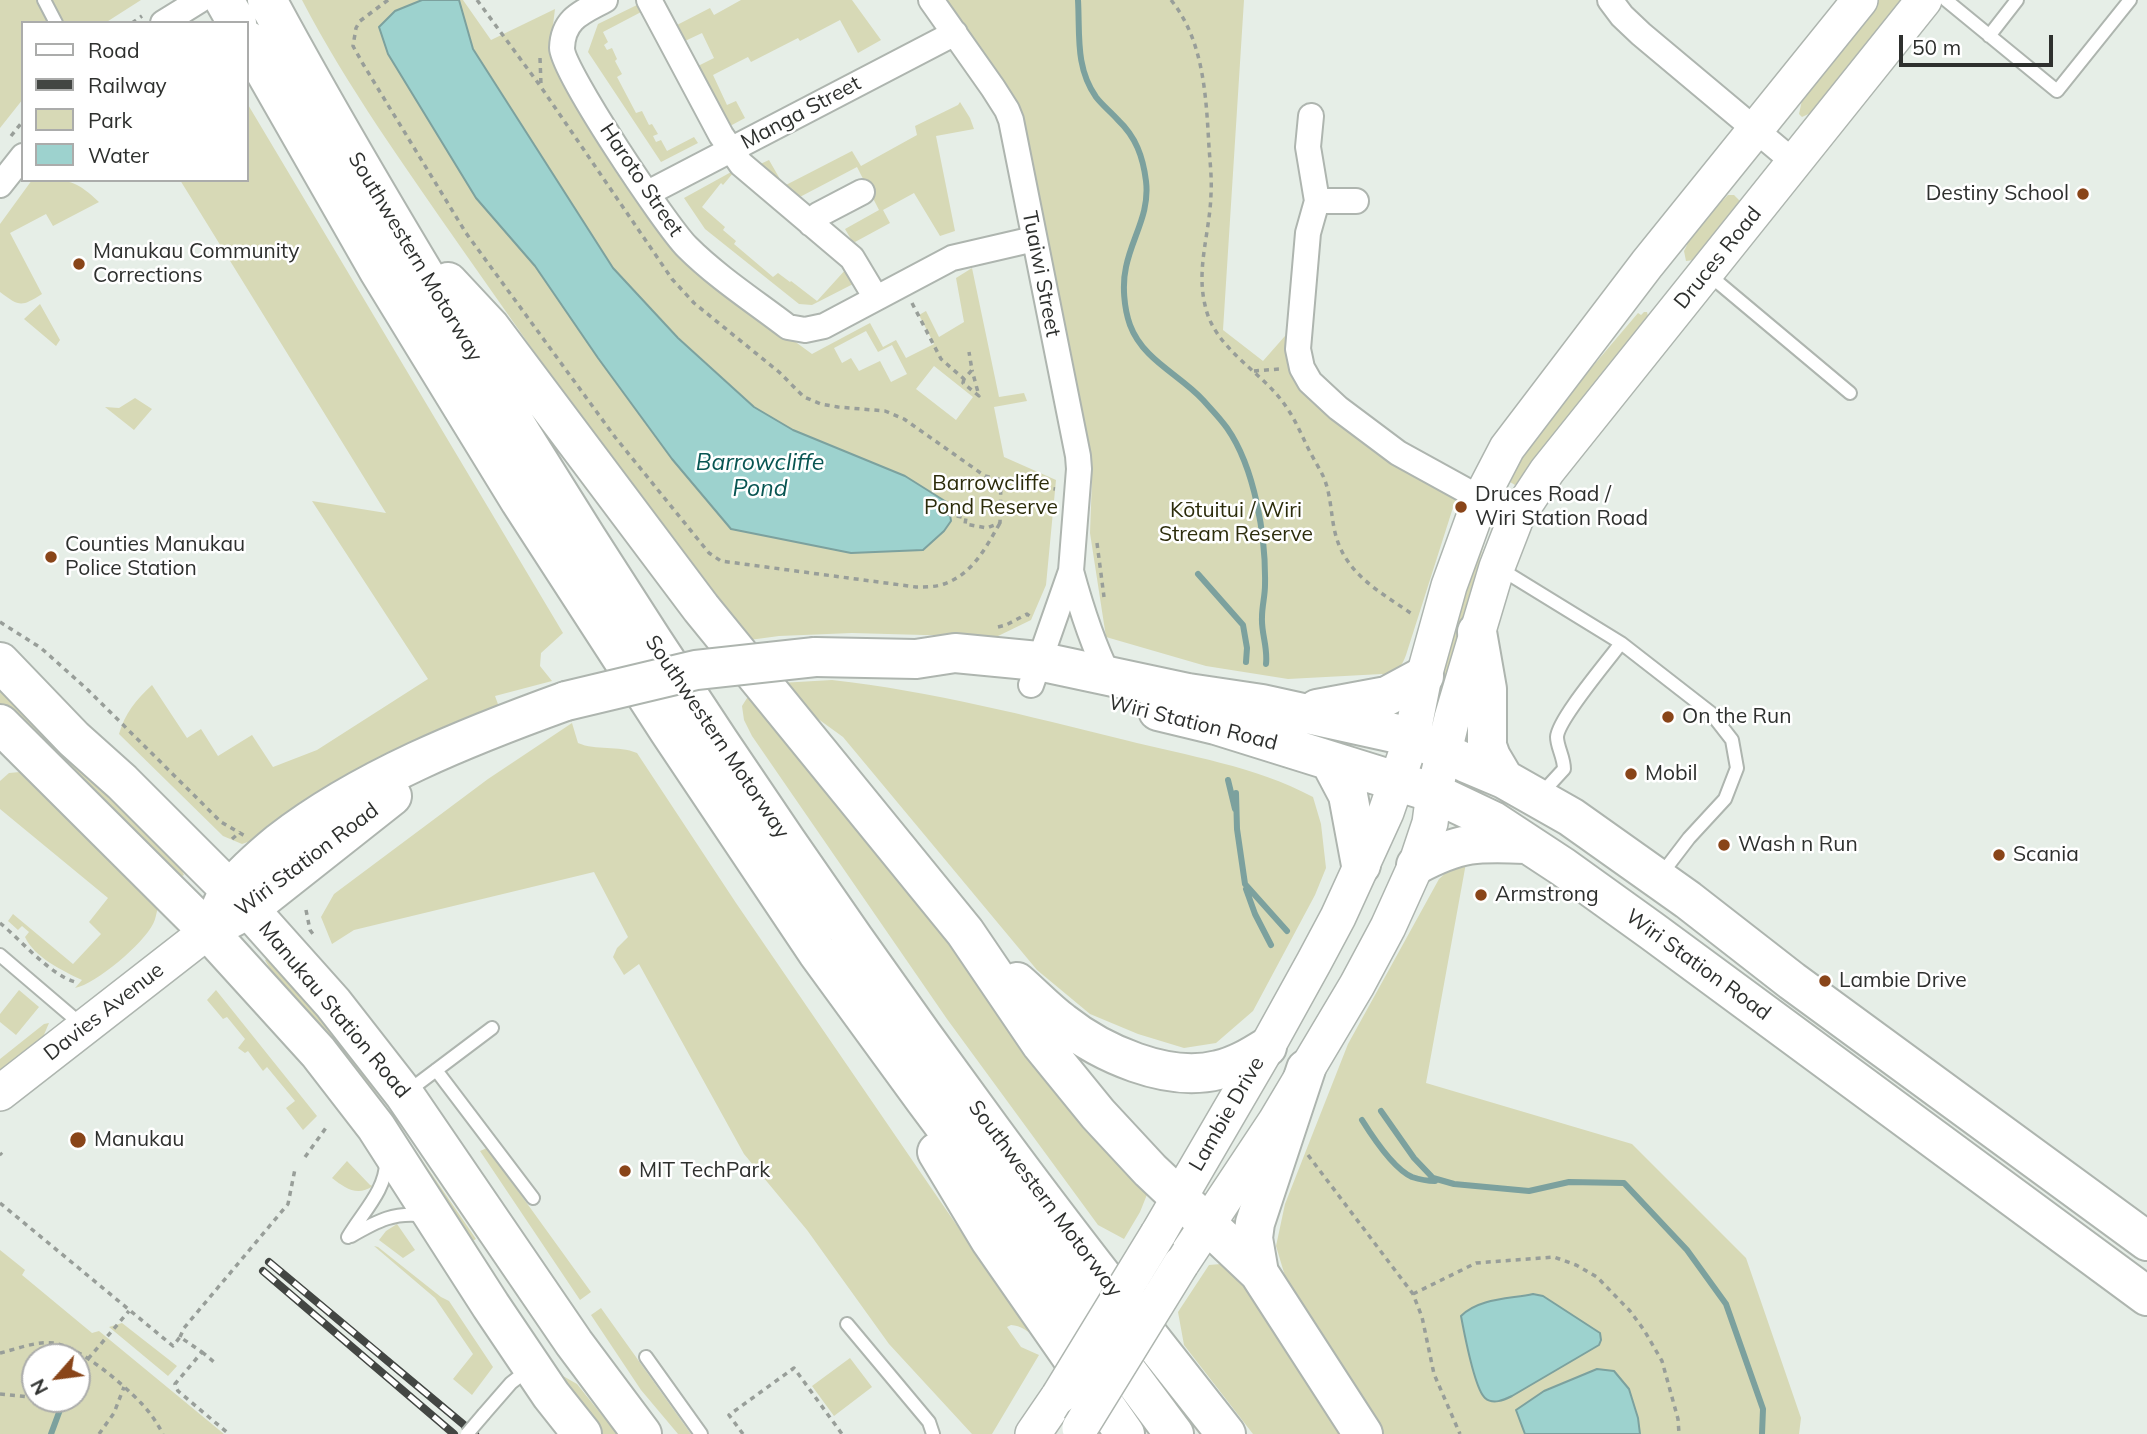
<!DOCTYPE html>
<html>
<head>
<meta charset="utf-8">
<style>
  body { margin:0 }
  #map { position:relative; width:2147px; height:1434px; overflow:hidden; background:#e6eee7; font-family:Mulish,sans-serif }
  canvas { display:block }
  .legend { position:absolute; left:21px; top:21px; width:228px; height:161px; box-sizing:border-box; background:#fff; border:2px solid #abacab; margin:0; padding:9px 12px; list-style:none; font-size:21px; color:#2e302e }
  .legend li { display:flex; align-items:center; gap:14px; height:35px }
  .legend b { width:35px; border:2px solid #abacab }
  .north { position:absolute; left:21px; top:1343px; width:70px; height:70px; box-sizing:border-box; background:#fff; border:2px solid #abacab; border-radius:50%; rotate:242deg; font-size:19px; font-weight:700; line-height:28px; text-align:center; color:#2e302e }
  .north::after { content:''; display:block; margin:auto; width:24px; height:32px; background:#894519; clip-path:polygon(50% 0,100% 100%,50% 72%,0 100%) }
  .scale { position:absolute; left:1899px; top:35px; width:154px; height:32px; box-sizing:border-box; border:4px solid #2e302e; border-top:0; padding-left:9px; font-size:21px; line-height:24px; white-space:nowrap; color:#2e302e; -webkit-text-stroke:5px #fff; paint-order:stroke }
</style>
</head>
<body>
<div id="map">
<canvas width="2147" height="1434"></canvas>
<ul class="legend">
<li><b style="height:9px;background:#fff"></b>Road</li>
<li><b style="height:9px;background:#434643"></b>Railway</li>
<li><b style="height:19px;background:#d7d9b6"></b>Park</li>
<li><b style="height:19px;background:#9dd2ce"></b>Water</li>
</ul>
<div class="north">N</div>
<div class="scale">50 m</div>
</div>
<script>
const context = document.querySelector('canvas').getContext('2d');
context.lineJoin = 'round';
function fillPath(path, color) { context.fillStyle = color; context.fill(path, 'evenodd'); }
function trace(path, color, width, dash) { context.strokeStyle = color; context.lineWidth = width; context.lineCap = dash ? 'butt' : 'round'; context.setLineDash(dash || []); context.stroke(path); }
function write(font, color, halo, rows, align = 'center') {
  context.font = font + ' Mulish,sans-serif'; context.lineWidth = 5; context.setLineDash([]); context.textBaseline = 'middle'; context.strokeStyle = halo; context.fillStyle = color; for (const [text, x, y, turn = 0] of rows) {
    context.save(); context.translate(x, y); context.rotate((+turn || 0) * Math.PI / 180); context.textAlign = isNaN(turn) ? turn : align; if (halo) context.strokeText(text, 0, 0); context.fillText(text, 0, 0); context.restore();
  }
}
const green = new Path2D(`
  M0,0H141L105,23H23V99L0,128Z
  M302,0H422L395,11L535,266L598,358L672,459L731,529L851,553L923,550L847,454L793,430L754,407L679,338L613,268L473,49L459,0H463L491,40L555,9L553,25L555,60L643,201L786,335L812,354L870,323L883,347L896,340L906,358L934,344L919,315L926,311L939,337L964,322L956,278L972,268L999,397L1024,393L1027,401L994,407L1004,457L1056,480L1046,585L1031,620L996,637L852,633L779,636L742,641C648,511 554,381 462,249C406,168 348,88 302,0ZM866,331L878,352L892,345L907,374L891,382L880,361L859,371L851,358L842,363L834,348ZM934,366L973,397L956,420L916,389Z
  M741,0H852L881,40L858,53L840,20L800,41L798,38L751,62L748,57L713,75L727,105L736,101L745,118L730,126L698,66L714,58L702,33L685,41L677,25L710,8L714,15Z
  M942,0H1244L1223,330L1263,361L1285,336L1292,358L1457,495L1406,655C1402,666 1397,672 1386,677L1382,674L1288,679L1206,666L1106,637L1090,533L1092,479L1090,452L1018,113Z
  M1875,0H1910L1813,112L1802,117L1799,114L1802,100Z
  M639,4L643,11L603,32L608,42L604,45L607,50L612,48L617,59L615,61L622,74L617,77L636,113L642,111L649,125L652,124L658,134L653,136L656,142L661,140L667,151L694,137L698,143L661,162L588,52L598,24Z
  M960,102L970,118L974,129L936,136L955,231L940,236L914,193L883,210L890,223L855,242L852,241L845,229L879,210L857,167L796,199L756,166L769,160L784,186L852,151L861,166L917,135L915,126L958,105Z
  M247,103L563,633L541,653L540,666L552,681L495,696L499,707L265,836L242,844L223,836L119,734C125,713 136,700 152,685L187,738L201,729L218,756L252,735L273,767L317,750L428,679L312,501L386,513L180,180H247Z
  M733,171L734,172L723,185L721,183L702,207L725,227L723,230L736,241L734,244L773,277L778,273L790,282L791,281L817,301L847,268L855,283L812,305L799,304L705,229L684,198Z
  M32,180C66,180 73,177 99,202L53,226L46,214L10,233L42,294C21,307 20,307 0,292V224Z
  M1728,195H1734L1741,202L1694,260L1686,261L1684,251L1687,245L1683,242L1718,198L1722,201Z
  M40,304L60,340L56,346L24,319Z
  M1644,312H1647L1649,320L1515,485L1510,482L1506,487L1504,479L1571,384L1593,366L1638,313L1641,315Z
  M135,398L152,409L134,430L105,407L119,408Z
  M1482,523L1489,528L1434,714L1432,692Z
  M832,680C931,691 1028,716 1125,740C1188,756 1255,766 1313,797L1321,824L1326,868L1315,895L1253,1011L1216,1043L1184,1048L1138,1034L1090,1014L1037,970L843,737L814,716L780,683Z
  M0,688L13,704L179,864L184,875L177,879L0,708Z
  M749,695L761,696L1148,1192L1140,1212L1124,1239L1098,1225L947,1019L752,736L744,720L742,706Z
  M572,723L578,743C596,751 618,745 637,753L736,903L1034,1338C1028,1330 1021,1326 1011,1325L1007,1327L1021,1347L1039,1355L992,1434H972L889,1344L807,1230L744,1154L639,964L624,975L613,957L617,948L628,937L594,872L354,930L332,944L321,917L334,894L488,779Z
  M31,771L158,908C156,913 156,919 153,924C144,943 96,984 75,988L82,980C63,971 34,957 25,937L29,932L22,926L18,930L8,921L13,914L73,964L101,934L89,922L108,898L0,809V781L9,773Z
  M1466,863L1426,1083L1632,1144L1746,1258L1801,1418L1799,1434H1640L1638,1418L1516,1409L1525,1434H1383L1285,1276L1276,1246L1285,1204L1348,1044L1439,879L1450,869ZM1533,1294L1543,1296L1600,1333L1599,1345L1503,1400L1466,1311L1499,1299Z
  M269,957L300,985L351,1056L476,1239L464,1246L374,1101L273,974L265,960Z
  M19,990L39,1007L16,1035L0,1022V1014Z
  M216,990L317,1116L303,1130L286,1108L295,1101L267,1067L263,1071L248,1051L245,1053L238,1048L245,1039L227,1017L223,1019L207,1000Z
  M49,1023L43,1037L0,1072V1059L44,1024Z
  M487,1148L591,1292L580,1300L480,1151Z
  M347,1161L370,1185L373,1186C357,1197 345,1188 332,1178Z
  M397,1224L415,1250L403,1258L379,1240L386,1231Z
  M374,1246L378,1247L441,1297L449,1301L493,1367L472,1395L453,1379L473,1354L435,1298Z
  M0,1250L25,1270L22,1275L92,1333L99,1331L224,1434H0ZM77,1357V1399H35V1357Z
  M1221,1264L1235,1272L1259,1299L1345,1434H1253L1184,1345L1178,1312L1209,1265Z
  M601,1308L691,1434H678L641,1390L591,1315Z
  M122,1323L177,1366L168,1376L109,1327Z
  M850,1358L872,1387L834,1416L812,1386Z
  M556,1372L577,1384L617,1434H598Z`);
const water = new Path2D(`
  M422,0H459L473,49L613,268L678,338L754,407L793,430L905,476L948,503L951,521L944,531L923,550L851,553L731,529L672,459L598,358L535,266L476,198L388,54L379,27L395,11Z
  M1533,1294L1543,1296L1600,1333L1601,1340L1599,1345L1512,1396C1504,1400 1493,1405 1485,1398C1475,1389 1464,1332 1461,1316C1479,1298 1510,1299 1533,1294Z
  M1597,1369L1614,1371L1629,1389L1638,1418L1640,1434H1525L1516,1410L1544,1391Z`);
const stream = new Path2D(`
  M1078,0C1080,34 1075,67 1096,97C1102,105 1111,112 1118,120C1136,137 1143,157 1146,181C1150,214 1132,237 1126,267C1122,285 1124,308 1130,325C1143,360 1179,374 1203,400C1211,409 1220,418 1227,428C1255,468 1266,537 1265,585C1265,596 1262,606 1262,617C1261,633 1268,647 1266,664
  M1198,574L1243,625L1247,648L1246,662
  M1228,780L1235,809
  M1236,793L1237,829L1245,884L1287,931
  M1246,889L1255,914L1271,945
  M1381,1111L1414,1158L1433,1178L1454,1184L1529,1191L1569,1182L1624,1183L1687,1250L1726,1304L1763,1409L1762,1434
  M1362,1120C1372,1136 1394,1169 1412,1177C1418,1179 1427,1181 1435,1181
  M51,1434L64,1399`);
const path = new Path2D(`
  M388,0L360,21L356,28L353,46L363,64L466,233L615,437L709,553L721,561L916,587C925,587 936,587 944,584C973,574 986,547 1000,523
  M477,0L541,87L672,279L694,303L779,372L804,397L821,404L838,407L885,411L904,419L985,476L1020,484L1055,489
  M1171,0C1204,41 1206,96 1209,147C1210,162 1212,179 1211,194C1210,232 1196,268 1205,305C1214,350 1264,372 1287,408C1296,421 1302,436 1309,450C1314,460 1320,469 1324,478C1335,506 1328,532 1347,560C1362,583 1389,598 1412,614
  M132,23L142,16
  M540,58L541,85
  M11,136L23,121
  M912,303L941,359L964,379L972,370L969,352
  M1254,371L1280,369
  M964,379L963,383L979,396L972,370
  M947,514L966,518L965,524L987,528L1000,523L1001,480
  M1097,543L1104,597
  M0,622L41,648L88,690L221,822L245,836
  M998,627L1006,625L1027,614L1032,618
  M232,839L240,832
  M306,910L310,930L313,934
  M0,923C22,941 49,974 75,982
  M0,1153L2,1155
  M1308,1155L1413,1294L1422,1317L1434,1374L1460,1434
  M305,1157L328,1125
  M0,1203L173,1346L180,1337L202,1352L175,1384L178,1391L229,1434
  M1413,1294L1476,1263L1554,1257L1576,1265L1597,1277L1630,1311L1644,1330L1662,1361L1678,1419L1679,1434
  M180,1337L184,1328L288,1204L295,1169
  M202,1352L214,1362
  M0,1353C17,1349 36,1341 53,1343C79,1346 123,1384 141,1403C150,1412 157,1423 163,1434
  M88,1359L129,1311
  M0,1394L29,1397L35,1395
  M99,1434L114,1413L124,1387
  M743,1434L729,1415L794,1368L842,1434`);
const service = new Path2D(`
  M44,0L56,23
  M1946,0L2057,91L2130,0
  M1989,36L2017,0
  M1708,274L1850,393
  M1499,568L1621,643L1711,713L1732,740L1737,768L1725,799L1689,838L1660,876
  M1541,794L1564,769C1564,757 1557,747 1557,737C1558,719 1608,661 1621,643
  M0,955L82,1025
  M436,1070L533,1198
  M407,1092L492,1028
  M351,1236C377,1221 395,1211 426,1216
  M348,1237C362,1213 387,1189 386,1161
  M847,1324L929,1422L933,1434
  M646,1357L701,1434
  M484,1414L511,1383L529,1369`);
const minor = new Path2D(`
  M605,0C583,12 563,18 562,48C562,71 666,226 687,247C717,277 754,301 788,327L805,330L824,326L952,258L1034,239
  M649,0L721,135L741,164L852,258L876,298
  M931,0L993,88L1007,110L1011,120L1078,456L1079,469L1071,571L1031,685
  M1610,0L1622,16L1641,34L1795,163
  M163,23L200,0
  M1311,116L1308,147L1317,201L1308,233L1298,349L1302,368L1310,382L1338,408L1398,453L1516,518
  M0,185L23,156
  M648,193L955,33
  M1317,201H1356
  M811,224L818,215L862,192
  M1071,571C1081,608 1092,643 1109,677`);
const secondary = new Path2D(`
  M0,1093L208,931
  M1158,1234L1267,1047L1314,962L1338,917L1386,812L1412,737L1424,676L1449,586L1481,498L1507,448L1647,264L1860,0
  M1181,1264L1276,1121L1357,985L1388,927L1416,865L1430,823L1434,793L1452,718L1497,567L1516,518L1547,471L1924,0
  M1033,1434L1059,1396`);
const primary = new Path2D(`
  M1477,632L1487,689V746L1491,757L1504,779
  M815,657L916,659L955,653L1038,661L1188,693L1262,704L1412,737L1466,763L1504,779L1571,817L1688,900L1792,981L2147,1241
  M0,662L74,739L122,782L249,909L333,1003L404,1094L574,1343L642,1434
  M1317,709L1387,696L1424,676
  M1158,711L1216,725L1434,793L1493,821L1563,867L1652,931L2147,1296
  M0,724L208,931L318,1052L376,1127L491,1306L551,1395L582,1434
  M1330,761L1348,795L1361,865
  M1416,865C1461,841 1478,842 1527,844
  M218,914C222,906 225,897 230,890C244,872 263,856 280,842C361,779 469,736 566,701
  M228,920L249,909L392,796`);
const motorway = new Path2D(`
  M224,0L237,23
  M267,0C327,112 392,221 458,330C624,605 802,873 993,1132C1068,1234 1147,1334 1226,1434
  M247,40L379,271L520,501L669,731L817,952L925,1100L1174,1434
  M448,282L490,327L701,608L965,932L1041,1044L1098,1114L1150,1170L1259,1273L1363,1434
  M1017,982C1032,995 1046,1010 1062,1022C1101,1053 1167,1083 1218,1070C1236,1066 1251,1057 1267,1047
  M937,1152L990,1240L1125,1434
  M1259,1273L1253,1238L1255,1223L1306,1069`);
const rail = new Path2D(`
  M269,1262L475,1434
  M263,1271L454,1434`);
const serviceBridge = new Path2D(`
  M467,1434L484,1414`);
const secondaryBridge = new Path2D(`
  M1059,1396L1158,1234
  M1080,1428L1181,1264`);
const primaryBridge = new Path2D(`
  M566,701L696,670L815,657`);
const markers = [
  [2083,194,7,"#894519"],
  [79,264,7,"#894519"],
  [1461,507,7,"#894519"],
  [51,557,7,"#894519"],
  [1668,717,7,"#894519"],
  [1631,774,7,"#894519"],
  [1724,845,7,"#894519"],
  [1999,855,7,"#894519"],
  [1481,895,7,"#894519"],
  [1825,981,7,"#894519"],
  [78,1140,9,"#894519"],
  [625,1171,7,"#894519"]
];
const streetNames = [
  ["Manga Street",801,113,-28],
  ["Haroto Street",641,180,56],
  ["Southwestern Motorway",415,257,59],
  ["Druces Road",1718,258,-51],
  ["Tuaiwi Street",1041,274,79],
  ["Wiri Station Road",1193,723,14],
  ["Southwestern Motorway",717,737,56],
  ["Wiri Station Road",307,860,-37],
  ["Wiri Station Road",1698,965,36],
  ["Manukau Station Road",334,1010,50],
  ["Davies Avenue",104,1012,-38],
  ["Lambie Drive",1227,1114,-60],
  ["Southwestern Motorway",1045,1199,53]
];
const poiNames = [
  ["Destiny School",2069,194,"right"],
  ["Manukau Community",93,252],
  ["Corrections",93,276],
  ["Druces Road /",1475,495],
  ["Wiri Station Road",1475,519],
  ["Counties Manukau",65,545],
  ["Police Station",65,569],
  ["On the Run",1682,717],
  ["Mobil",1645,774],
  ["Wash n Run",1738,845],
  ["Scania",2013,855],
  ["Armstrong",1495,895],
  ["Lambie Drive",1839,981],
  ["Manukau",94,1140],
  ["MIT TechPark",639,1171]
];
const parkNames = [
  ["Barrowcliffe",991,484],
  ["Pond Reserve",991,508],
  ["Kōtuitui / Wiri",1236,511],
  ["Stream Reserve",1236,535]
];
const waterNames = [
  ["Barrowcliffe",760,463],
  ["Pond",760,489]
];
fillPath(green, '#d7d9b6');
fillPath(water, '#9dd2ce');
trace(water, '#7ca19e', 2);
trace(stream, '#7ca19e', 6);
trace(service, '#aeb5af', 16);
trace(minor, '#aeb5af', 28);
trace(secondary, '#aeb5af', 38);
trace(primary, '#aeb5af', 42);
trace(motorway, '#aeb5af', 42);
trace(path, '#989e99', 3.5, [5, 5]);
trace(service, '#fff', 12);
trace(minor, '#fff', 24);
trace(secondary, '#fff', 35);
trace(primary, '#fff', 38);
trace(motorway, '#fff', 38);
trace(rail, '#434643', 8);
trace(rail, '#fff', 5, [16]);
trace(serviceBridge, '#aeb5af', 16, []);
trace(secondaryBridge, '#aeb5af', 38, []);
trace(primaryBridge, '#aeb5af', 42, []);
trace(serviceBridge, '#fff', 12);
trace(secondaryBridge, '#fff', 35);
trace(primaryBridge, '#fff', 38);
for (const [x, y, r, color] of markers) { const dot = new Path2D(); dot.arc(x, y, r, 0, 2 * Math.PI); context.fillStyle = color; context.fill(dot); trace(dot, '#fff', 2.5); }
write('21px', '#2e302e', '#fff', streetNames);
write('21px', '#2e302e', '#fff', poiNames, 'left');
write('21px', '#2c2c0b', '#fff', parkNames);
write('italic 23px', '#085552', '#fff', waterNames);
</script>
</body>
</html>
